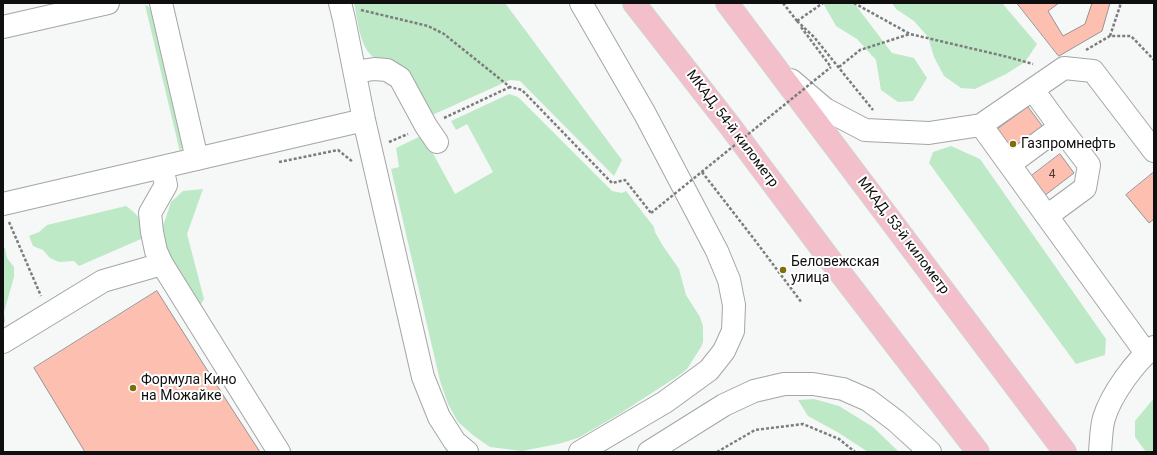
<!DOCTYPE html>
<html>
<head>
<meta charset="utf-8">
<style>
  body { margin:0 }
  #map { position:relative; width:1157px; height:455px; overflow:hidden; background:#f6f7f7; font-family:Roboto,sans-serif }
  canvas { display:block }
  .frame { position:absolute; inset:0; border:4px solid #0f0f0f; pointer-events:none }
</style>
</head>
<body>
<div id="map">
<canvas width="1157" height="455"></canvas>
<div class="frame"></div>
</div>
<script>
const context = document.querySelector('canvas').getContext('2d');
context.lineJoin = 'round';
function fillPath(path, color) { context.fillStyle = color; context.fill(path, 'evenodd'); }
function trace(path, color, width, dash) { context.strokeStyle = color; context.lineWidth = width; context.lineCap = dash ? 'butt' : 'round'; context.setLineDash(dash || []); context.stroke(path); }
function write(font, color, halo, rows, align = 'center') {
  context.font = font + ' Roboto,sans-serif'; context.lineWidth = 4; context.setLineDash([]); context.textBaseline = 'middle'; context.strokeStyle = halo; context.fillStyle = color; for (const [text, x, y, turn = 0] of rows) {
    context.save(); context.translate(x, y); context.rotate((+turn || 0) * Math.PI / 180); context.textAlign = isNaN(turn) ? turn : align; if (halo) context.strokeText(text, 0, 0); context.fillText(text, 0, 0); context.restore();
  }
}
const green = new Path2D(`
  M354,3H505L622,160L614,176L520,81L510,80L430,116L383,62C380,60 375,59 372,56C359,44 358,20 354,3Z
  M823,3H854L892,53L914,58L927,78L913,101L898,102L881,90L876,60L857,39L836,26Z
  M892,3H1002L1037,44L1025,62L1006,74L975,89L961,88L944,76L934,57L928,37L914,21L896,9Z
  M145,5L151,8L184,143L180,152Z
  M509,94L518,97L612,191L622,193L626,191L654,227L655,232L663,246L679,269L686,295L700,317L703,326V342L701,347L687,369L678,376L621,413L578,438L558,444L522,451L490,447L474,436L458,422L448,404L440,381L391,169L399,167L396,148L423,135L455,194L493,172L467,124L456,130L451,121Z
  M951,146L980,159L1106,339L1105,355L1076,364L929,163L933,152Z
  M203,189L187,234L204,299L198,309L166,256L162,229L171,202L183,191Z
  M126,206C136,213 141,219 146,230L141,239L79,266L74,261L59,262L50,258L43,250L33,246L29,236L39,232L47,225Z
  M3,247L5,248L7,258L14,267V277L4,312L5,322L3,323Z
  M1154,398V452H1146L1135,437V421Z
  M814,399L839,406L873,427L899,452H868L839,433L808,416L798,400Z`);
const building = new Path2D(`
  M1017,3H1059L1048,11L1063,36L1085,24L1092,3H1110L1102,31L1059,56Z
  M1028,107L1043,127L1009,152L994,132Z
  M1060,154L1074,173L1044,196L1030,177Z
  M1154,172V219L1149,223L1126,195Z
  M157,291L232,409L260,452H85L34,368Z`);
const path = new Path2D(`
  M783,3L797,21
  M854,3L910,34L1008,57L1033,64
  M361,10L428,26L444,34L510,87L522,90L612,183L625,180L651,213
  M797,21L814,37L873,110
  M797,21L823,3
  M801,27L831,67
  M1110,36L1121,3
  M1086,50L1110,36H1131L1154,60
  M839,67L860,50L910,34
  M444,118L510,87
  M389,142L408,134
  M279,162L338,150L353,162
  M702,172L754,239L802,303
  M9,222L41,296
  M717,452L755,430L803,424L839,439L855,452`);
const minor = new Path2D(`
  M161,3L197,159
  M340,3L344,19L364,120L423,377L439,417L455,442L467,452
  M3,27L108,3
  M355,72L374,69L387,70L400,78L426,126L437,142
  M791,80L825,109L865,130L929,133L981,125L1064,68L1093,71L1154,151
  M981,125L1146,353
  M1010,164L1060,127L1033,90
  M162,167L166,185L150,213L152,232L156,251L162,264L279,452
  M3,204L364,120
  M1047,216L1085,188L1089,165L1060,127
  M3,342L103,281L162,264
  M580,452L665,402L709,370L724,351L733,331L734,305L729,280L717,251L645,114L581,3
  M649,452L724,405L754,391L784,384H813L843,389L868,400L896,421L930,452
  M1100,452C1101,441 1101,428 1104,418C1111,395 1135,361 1154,347`);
const highway = new Path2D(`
  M634,3L730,126L828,257L978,452
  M727,3L1065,452`);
const pathBridge = new Path2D(`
  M651,213L831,67`);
const markers = [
  [1013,144,4,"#7d6f0c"],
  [783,270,4,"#7d6f0c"],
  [133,388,4,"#7d6f0c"]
];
const numberNames = [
  ["4",1052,175]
];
const streetNames = [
  ["МКАД, 54-й километр",732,129,53],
  ["МКАД, 53-й километр",903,236,53]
];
const poiNames = [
  ["Газпромнефть",1021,144],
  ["Беловежская",791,262],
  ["улица",791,278],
  ["Формула Кино",141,380],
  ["на Можайке",141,396]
];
fillPath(green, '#bee9c6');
fillPath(building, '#fcbfb0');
trace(building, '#969494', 1);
trace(minor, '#a4a5a6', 24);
trace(highway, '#d4d4d4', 24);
trace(path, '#7b7c7c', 2.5, [3, 2]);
trace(minor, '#fff', 22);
trace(highway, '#f2bfca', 22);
trace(pathBridge, '#7b7c7c', 2.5, [3, 2]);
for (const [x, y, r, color] of markers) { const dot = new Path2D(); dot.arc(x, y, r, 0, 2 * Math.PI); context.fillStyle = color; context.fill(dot); trace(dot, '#fff', 1.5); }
write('12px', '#4a3b37', null, numberNames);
write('14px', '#0f0f0f', '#fff', streetNames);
write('14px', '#0f0f0f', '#fff', poiNames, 'left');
</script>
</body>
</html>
